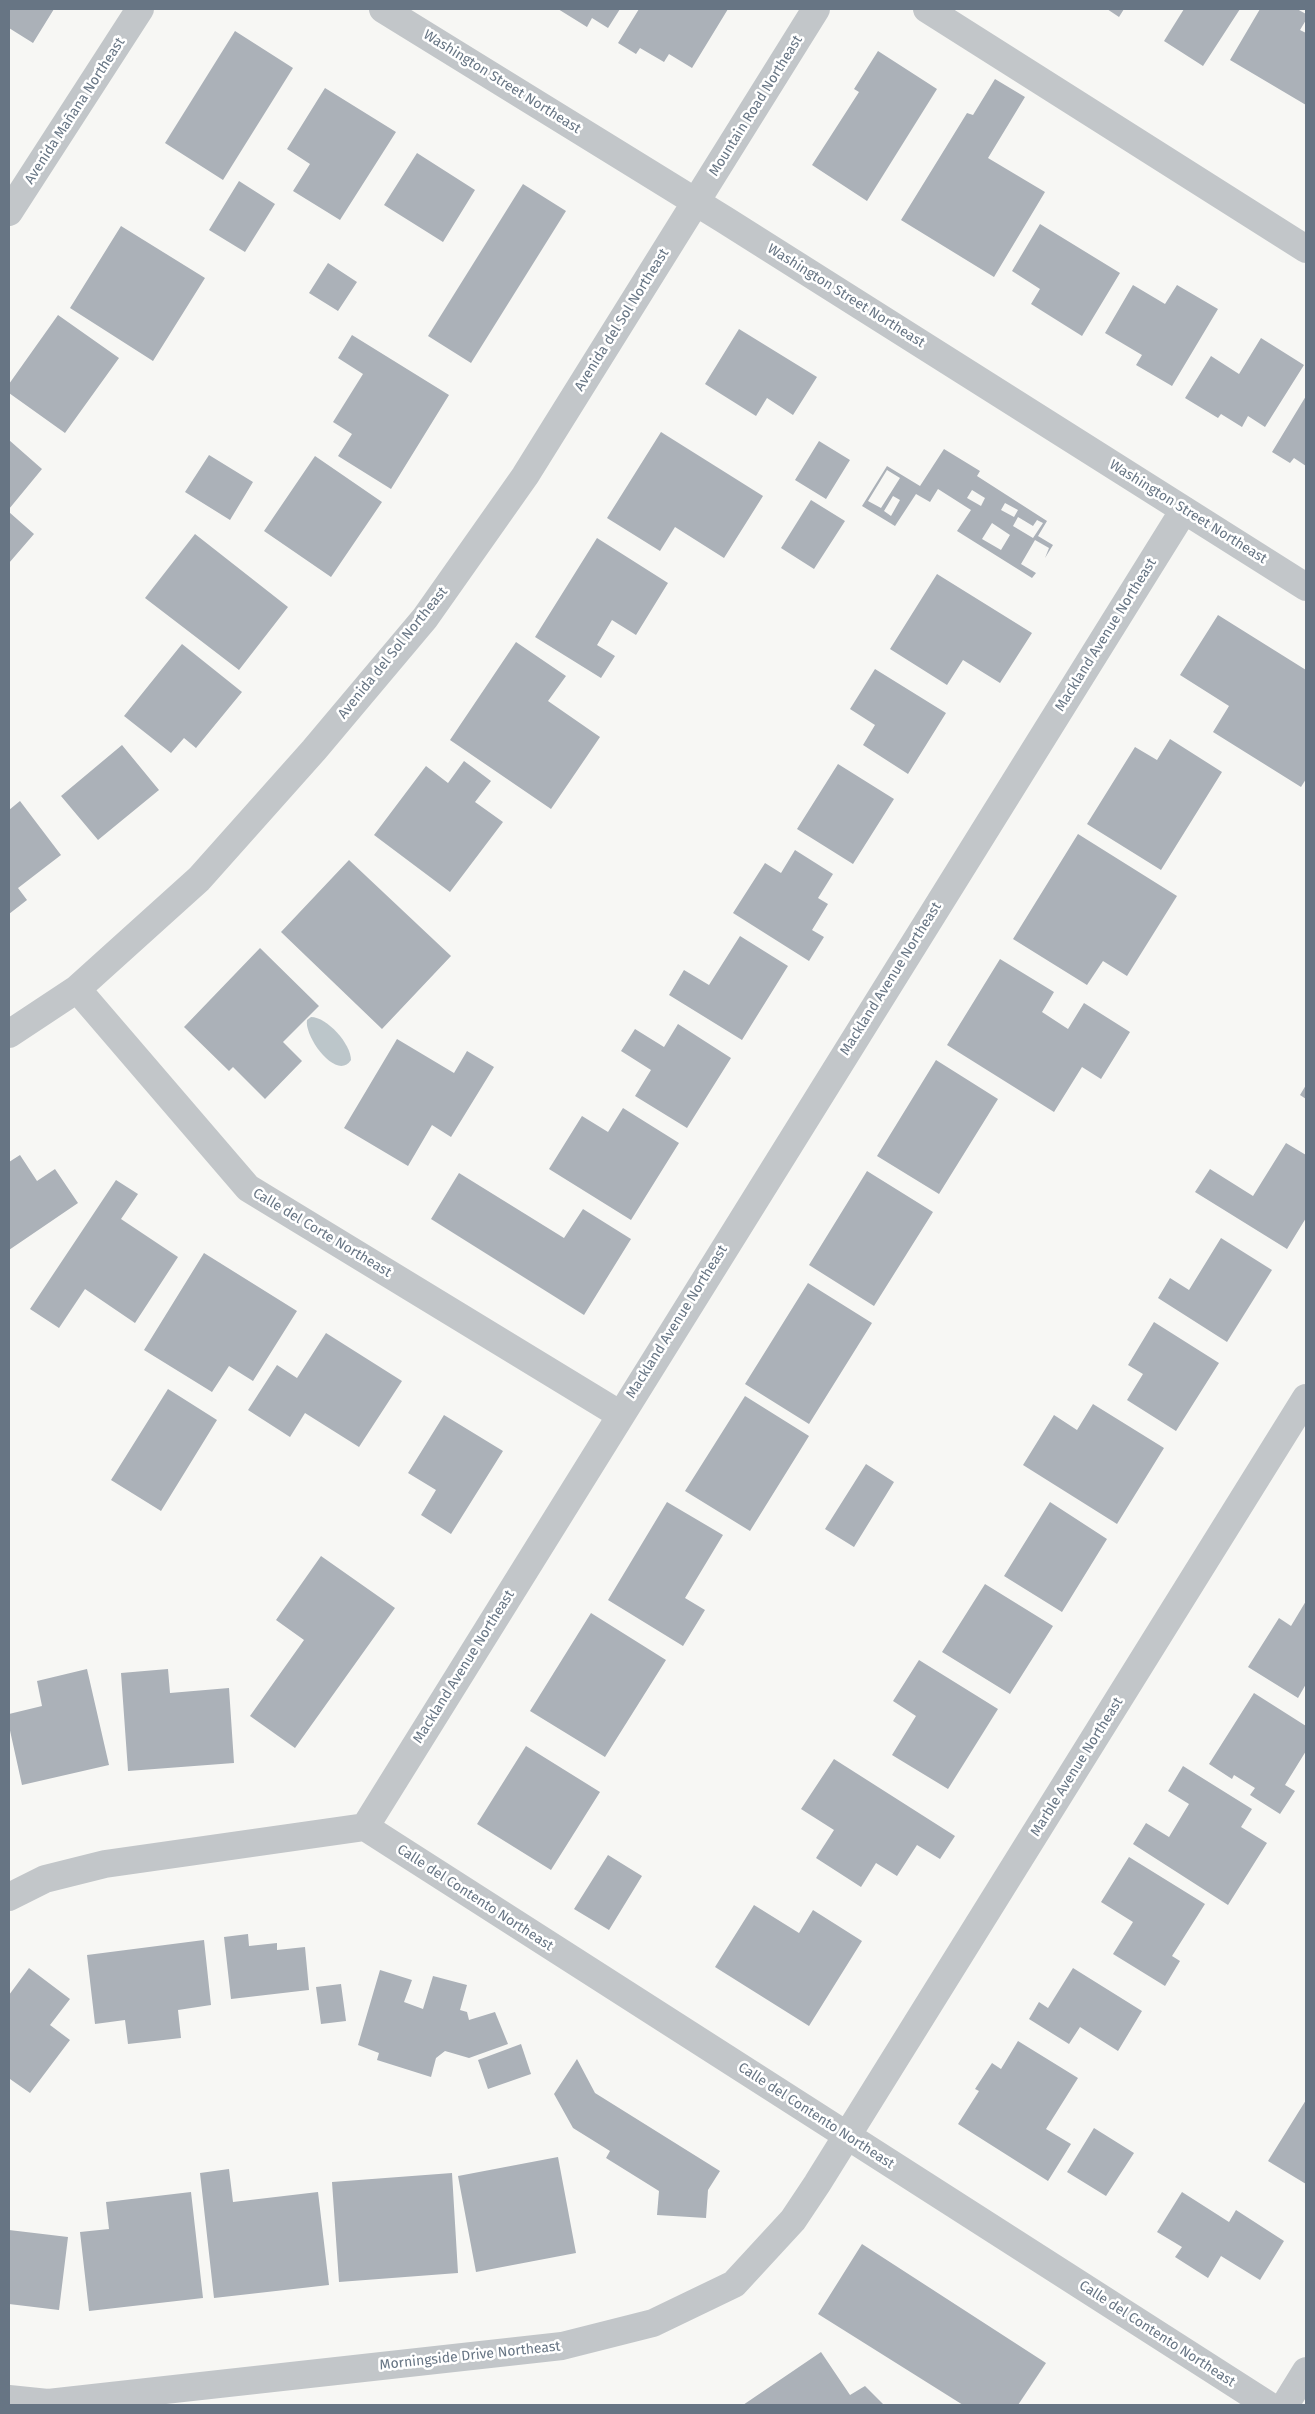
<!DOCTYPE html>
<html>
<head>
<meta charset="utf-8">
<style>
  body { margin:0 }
  #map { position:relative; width:1315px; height:2414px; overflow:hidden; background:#f7f7f4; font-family:"Fira Sans",sans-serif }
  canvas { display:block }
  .frame { position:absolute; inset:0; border:10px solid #677584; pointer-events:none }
</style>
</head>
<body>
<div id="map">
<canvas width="1315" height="2414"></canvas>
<div class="frame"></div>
</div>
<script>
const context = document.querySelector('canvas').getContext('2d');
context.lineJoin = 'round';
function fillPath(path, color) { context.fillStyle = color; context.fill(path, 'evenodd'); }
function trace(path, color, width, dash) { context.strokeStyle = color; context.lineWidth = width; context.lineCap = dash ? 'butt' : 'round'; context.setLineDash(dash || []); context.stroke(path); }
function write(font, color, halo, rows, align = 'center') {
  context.font = font + ' "Fira Sans",sans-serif'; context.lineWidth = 5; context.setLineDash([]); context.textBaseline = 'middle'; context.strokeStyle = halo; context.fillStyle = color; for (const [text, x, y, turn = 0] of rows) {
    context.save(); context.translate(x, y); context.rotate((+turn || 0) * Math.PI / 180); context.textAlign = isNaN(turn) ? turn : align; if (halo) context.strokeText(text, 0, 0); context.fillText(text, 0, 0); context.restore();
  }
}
const water = new Path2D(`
  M311,1017C327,1017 351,1044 351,1060C337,1082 304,1037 307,1020Z`);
const building = new Path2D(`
  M9,9H54L33,43L9,28Z
  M558,9H620L608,28L592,18L587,27Z
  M639,9H728L692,68L669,54L664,62L640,48L636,54L618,43Z
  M1107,9H1124L1119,17Z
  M1184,9H1240L1203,66L1164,41Z
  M1260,9H1297L1306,14V20L1300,30L1306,33V105L1230,60Z
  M235,31L293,68L223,180L165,143Z
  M878,51L937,89L867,201L812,165L859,92L854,89Z
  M995,79L1025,97L988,158L1045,192L994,277L901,220L967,113L973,115Z
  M325,88L396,132L340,220L293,191L310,164L287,149Z
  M417,153L475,190L443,242L384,205Z
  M239,181L275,204L245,252L209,230Z
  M523,184L566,211L471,363L428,336Z
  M1040,224L1120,273L1082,336L1031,304L1040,289L1012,271Z
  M121,226L205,278L153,361L70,308Z
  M328,263L357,282L338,311L309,293Z
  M1133,285L1165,304L1177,285L1218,309L1172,386L1136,365L1142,355L1105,333Z
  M58,315L119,358L65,433L9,393V384Z
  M739,329L817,377L793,415L767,398L756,416L705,384Z
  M352,335L449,395L391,489L338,456L352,434L333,422L363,374L338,358Z
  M1261,338L1304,365L1265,427L1248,416L1242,427L1221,414L1218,418L1185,398L1211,356L1239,374Z
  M1306,396V466L1294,458L1290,463L1272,452Z
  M661,432L763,496L724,558L675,527L660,551L607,518Z
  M9,440L42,469L9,509Z
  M819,441L850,460L826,499L795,480Z
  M944,449L980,471L977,476L1047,521L1038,536L1053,545L1045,558L1049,548L1035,540L1021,564L1036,573L1032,578L957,531L971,510L938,489L930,502L916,494L895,526L862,506L887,466L920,486ZM887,470L900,478L881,508L868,501ZM972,490L985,498L981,506L967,498ZM893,496L900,500L891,516L884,511ZM1005,503L1018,510L1014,517L1001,510ZM1018,517L1033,526L1037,520L1043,523L1033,538L1013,526ZM992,523L1010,535L1001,550L982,539Z
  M209,455L253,482L230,520L185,492Z
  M315,456L382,502L331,577L264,531Z
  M811,500L845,521L814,569L781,548Z
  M9,512L34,534L9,563Z
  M195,534L288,607L239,670L145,598Z
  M597,538L668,583L636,635L612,620L597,645L615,656L601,678L535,637Z
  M937,574L1032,633L1000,683L963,660L947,685L890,649Z
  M1218,615L1306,670V779L1301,787L1213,732L1229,706L1180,675Z
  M516,642L566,676L548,701L600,737L551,809L450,740Z
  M182,644L242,692L196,748L184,738L171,753L124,716Z
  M875,669L946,713L908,774L863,745L875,725L850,709Z
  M1170,739L1222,772L1161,870L1087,824L1135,747L1157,760Z
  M122,745L159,790L98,840L61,796Z
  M464,761L491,781L475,802L503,822L450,892L374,835L426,766L448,783Z
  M838,764L894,799L853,864L797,829Z
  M20,801L61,855L18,888L27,900L9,914V810Z
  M1078,834L1177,896L1127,976L1103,961L1087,985L1013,939Z
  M795,850L833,874L818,898L828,904L812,930L824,937L809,961L733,913L765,863L781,873Z
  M349,860L451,956L382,1029L281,932Z
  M740,936L788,966L742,1040L669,995L684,970L709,985Z
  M260,948L319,1006L283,1042L302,1061L265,1099L233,1067L229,1071L184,1027Z
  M1000,959L1054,992L1042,1012L1068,1029L1084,1003L1130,1032L1101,1079L1082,1067L1054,1112L947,1045Z
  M678,1024L731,1058L687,1128L635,1096L651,1070L621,1051L635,1029L664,1047Z
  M397,1039L454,1073L467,1051L494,1067L451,1137L432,1125L408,1166L344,1128Z
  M936,1060L998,1099L939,1194L877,1156Z
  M1306,1085V1099L1300,1095Z
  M623,1108L679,1143L631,1220L549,1169L582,1116L608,1132Z
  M1286,1143L1306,1155V1218L1287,1249L1195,1192L1210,1169L1253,1196Z
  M20,1155L37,1181L55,1169L78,1203L9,1250V1162Z
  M867,1171L933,1212L874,1306L809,1265Z
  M459,1173L564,1238L583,1209L631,1239L584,1315L431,1219Z
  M116,1180L138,1194L121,1219L178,1257L135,1323L85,1289L59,1328L30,1309Z
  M1221,1238L1272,1270L1227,1342L1158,1298L1170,1278L1189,1290Z
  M204,1253L297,1311L253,1381L229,1366L212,1392L144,1350Z
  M808,1283L872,1323L809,1424L745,1384Z
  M1154,1322L1219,1363L1176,1431L1127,1400L1143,1374L1128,1365Z
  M326,1333L402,1381L359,1447L305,1413L290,1437L248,1410L277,1365L297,1378Z
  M168,1389L217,1420L161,1511L111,1480Z
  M745,1396L809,1436L750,1531L685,1491Z
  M1093,1404L1164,1448L1117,1524L1023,1465L1054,1415L1077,1430Z
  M444,1415L503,1451L451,1534L421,1515L436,1490L408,1473Z
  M866,1464L894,1482L854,1547L825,1529Z
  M667,1502L723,1535L685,1598L705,1610L683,1646L608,1600Z
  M1050,1502L1107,1539L1062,1612L1004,1576Z
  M321,1556L395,1608L295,1748L250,1716L304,1640L276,1620Z
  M985,1584L1053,1626L1010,1694L942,1652Z
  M1306,1601V1684L1298,1698L1248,1667L1279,1618L1291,1626Z
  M591,1613L666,1660L605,1757L530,1711Z
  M919,1660L998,1709L948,1789L892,1755L916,1716L893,1701Z
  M87,1669L109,1765L22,1785L9,1726V1714L42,1706L37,1681Z
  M168,1669L170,1693L229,1688L234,1763L128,1771L121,1673Z
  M1254,1693L1306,1726V1751L1285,1785L1295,1791L1280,1814L1250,1795L1255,1788L1234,1775L1232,1779L1209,1764Z
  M526,1746L600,1792L551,1870L477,1824Z
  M834,1759L955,1836L940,1859L917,1845L897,1876L876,1863L861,1887L816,1858L834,1830L801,1809Z
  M1183,1766L1252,1809L1241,1827L1267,1843L1228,1905L1133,1844L1146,1823L1169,1837L1189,1804L1168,1791Z
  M608,1855L642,1876L609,1930L574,1909Z
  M1129,1857L1205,1904L1172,1956L1180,1961L1165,1986L1113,1954L1133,1922L1101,1902Z
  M754,1905L799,1933L813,1910L862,1941L809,2026L715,1967Z
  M248,1934L249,1946L277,1943V1950L305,1947L309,1990L231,1999L224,1937Z
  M204,1940L211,2005L178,2010L181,2038L128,2044L125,2020L95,2024L87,1955Z
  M29,1968L70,1999L50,2025L70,2040L30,2093L10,2079L9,2081V1995Z
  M1073,1968L1142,2011L1118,2051L1080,2027L1069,2044L1029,2019L1039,2002L1048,2008Z
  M380,1970L412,1980L404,2002L423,2009L433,1976L467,1985L460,2010L467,2012L469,2020L495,2012L508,2044L469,2058L445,2051L436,2058L431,2077L377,2060L379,2053L358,2045Z
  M341,1984L346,2021L321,2024L316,1987Z
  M1018,2041L1078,2078L1046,2129L1071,2144L1048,2181L958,2124L979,2091L975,2089L992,2063L1001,2069Z
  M521,2044L531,2074L488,2089L478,2060Z
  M577,2059L595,2093L720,2171L708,2190L706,2218L657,2215L659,2191L606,2158L610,2151L573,2128L554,2094Z
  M1306,2100V2184L1268,2161Z
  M1094,2128L1134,2153L1106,2196L1067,2172Z
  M558,2157L576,2253L476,2272L458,2176Z
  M229,2169L233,2202L318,2192L329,2285L214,2298L200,2173Z
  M452,2173L458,2273L339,2282L332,2182Z
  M191,2192L203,2298L89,2311L80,2232L109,2229L106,2202Z
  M1182,2192L1229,2222L1236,2210L1284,2241L1260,2280L1221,2256L1208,2278L1175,2257L1182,2247L1157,2232Z
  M9,2230L68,2237L59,2310L9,2304Z
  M862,2244L1046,2363L1018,2405H963L818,2314Z
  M821,2352L850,2395L865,2386L884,2405H743Z`);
const minor = new Path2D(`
  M383,9L725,220L1306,587
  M927,9L1306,249
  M9,212L140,9
  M77,989L248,1188L619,1414
  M9,1034L77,989L199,879L314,750L425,618L525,476L816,9
  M365,1827L1268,2405
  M9,1897L45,1879L105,1864L365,1827L1184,510
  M9,2399L48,2403L562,2346L653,2323L734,2284L793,2220L817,2184L1306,1398
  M1285,2405L1306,2371`);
const streetNames = [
  ["Washington Street Northeast",502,82,32],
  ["Mountain Road Northeast",756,106,-58],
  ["Avenida Mañana Northeast",75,111,-57],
  ["Washington Street Northeast",846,296,32],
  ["Avenida del Sol Northeast",622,320,-58],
  ["Washington Street Northeast",1188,512,32],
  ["Mackland Avenue Northeast",1106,635,-58],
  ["Avenida del Sol Northeast",393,653,-51],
  ["Mackland Avenue Northeast",891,979,-58],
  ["Calle del Corte Northeast",322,1233,31],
  ["Mackland Avenue Northeast",677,1322,-58],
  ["Mackland Avenue Northeast",464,1667,-58],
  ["Marble Avenue Northeast",1077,1767,-58],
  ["Calle del Contento Northeast",475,1898,33],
  ["Calle del Contento Northeast",816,2116,33],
  ["Calle del Contento Northeast",1157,2334,33],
  ["Morningside Drive Northeast",470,2356,-6]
];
fillPath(water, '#bcc6ca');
fillPath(building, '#abb1b8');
trace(minor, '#c2c6c9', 28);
write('14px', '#677584', '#fff', streetNames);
</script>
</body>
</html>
